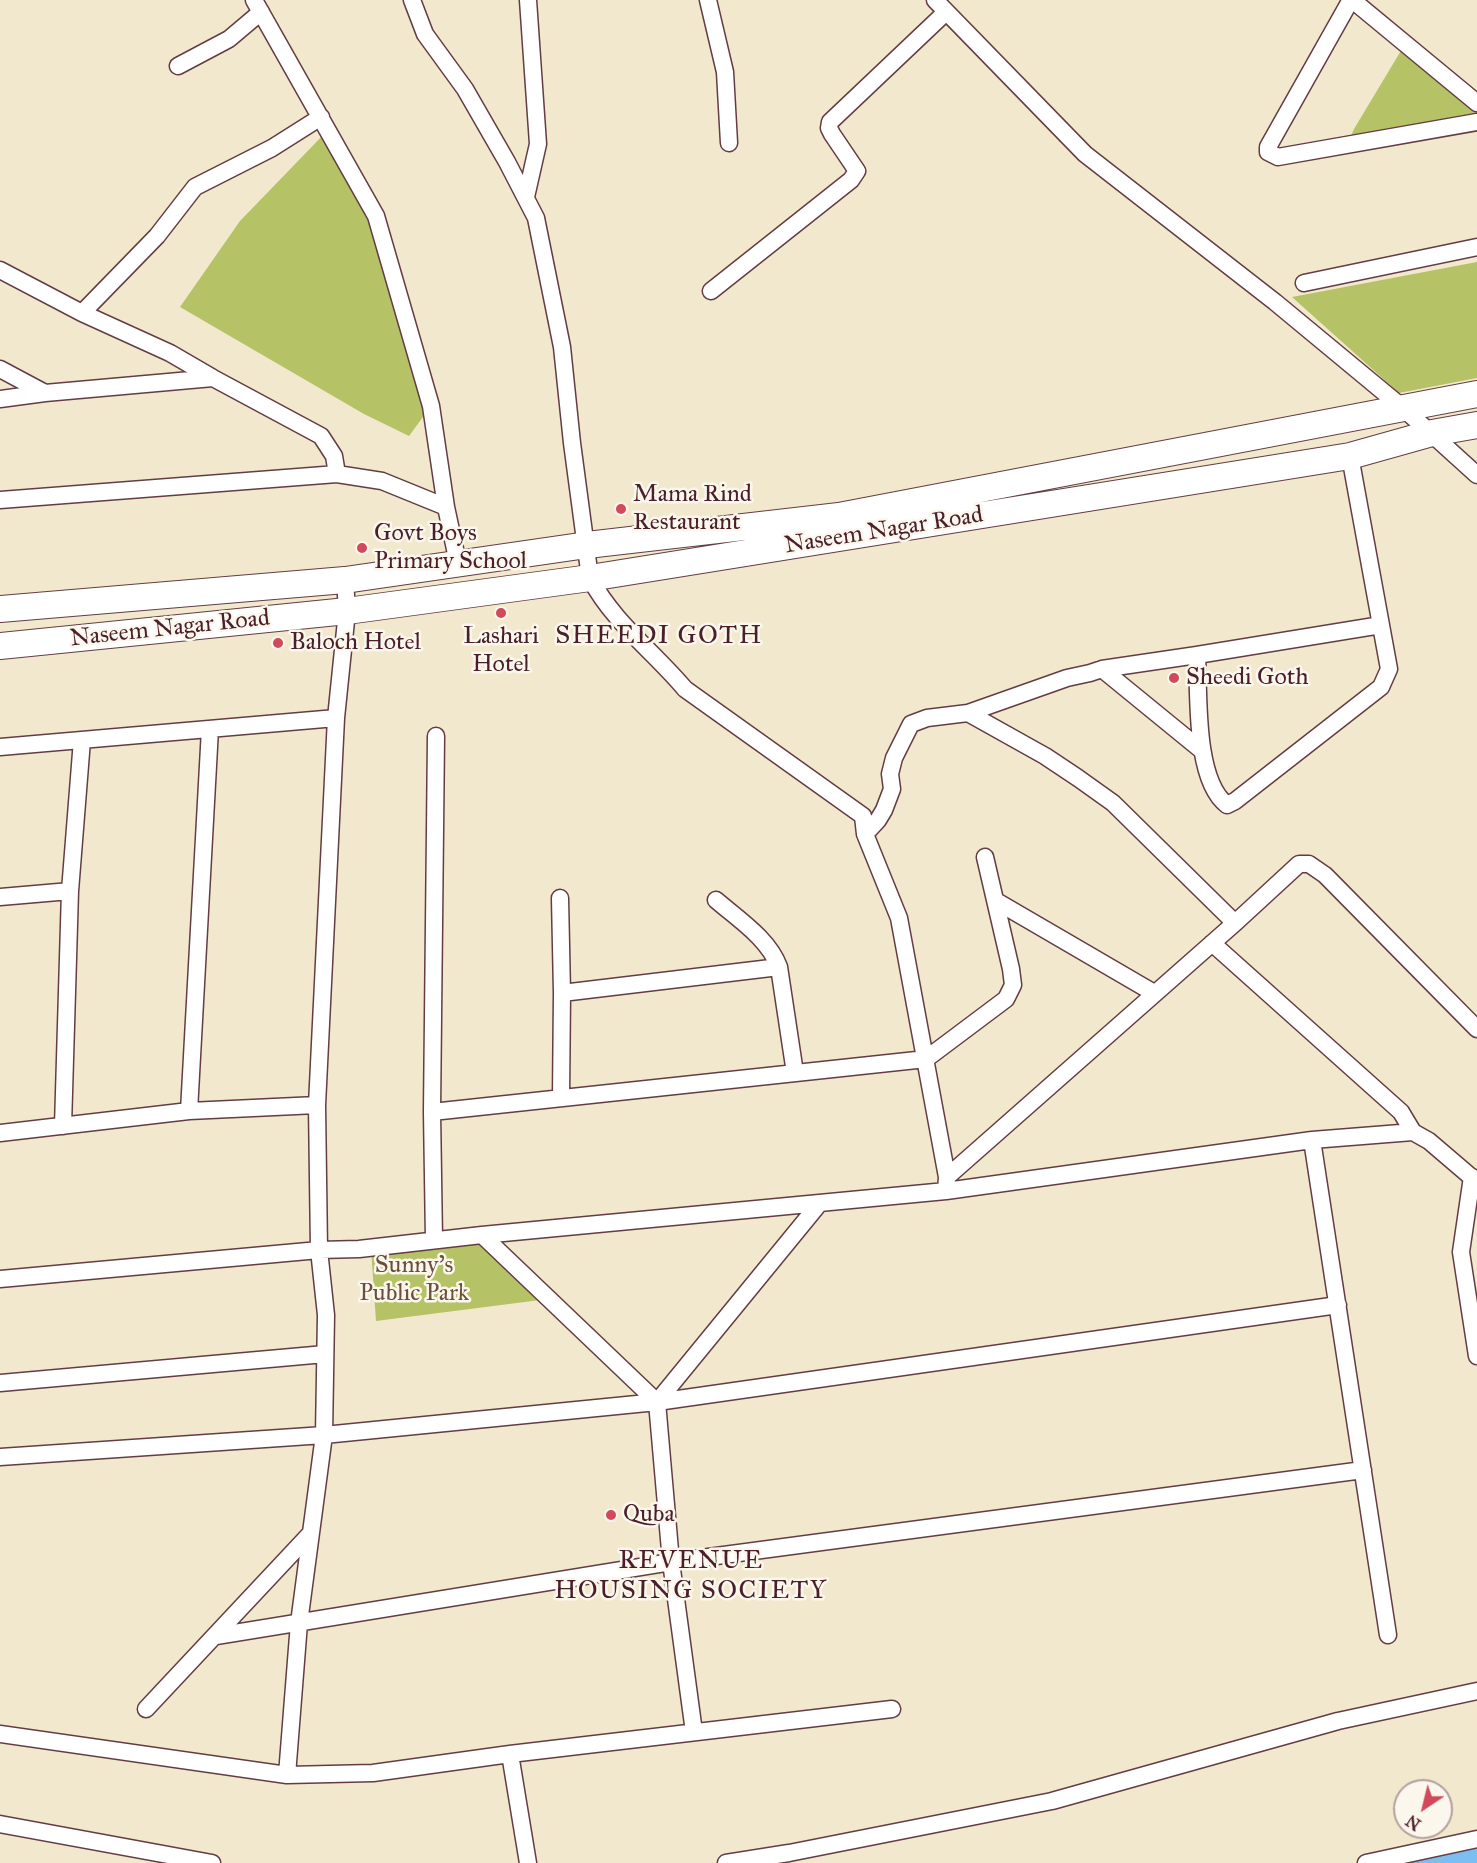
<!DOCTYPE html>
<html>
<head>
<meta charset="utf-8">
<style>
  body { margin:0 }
  #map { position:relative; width:1477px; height:1863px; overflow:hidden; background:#f2e8ce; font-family:"IM FELL Great Primer",serif }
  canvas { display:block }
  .north { position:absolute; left:1393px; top:1779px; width:60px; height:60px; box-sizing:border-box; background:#fbf7ec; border:2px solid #b4a19f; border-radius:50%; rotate:215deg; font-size:16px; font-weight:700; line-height:24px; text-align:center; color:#4a1f2b }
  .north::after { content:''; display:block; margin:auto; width:21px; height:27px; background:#d1495b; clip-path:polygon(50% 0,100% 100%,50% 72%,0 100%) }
</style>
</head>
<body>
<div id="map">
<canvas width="1477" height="1863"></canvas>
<div class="north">N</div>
</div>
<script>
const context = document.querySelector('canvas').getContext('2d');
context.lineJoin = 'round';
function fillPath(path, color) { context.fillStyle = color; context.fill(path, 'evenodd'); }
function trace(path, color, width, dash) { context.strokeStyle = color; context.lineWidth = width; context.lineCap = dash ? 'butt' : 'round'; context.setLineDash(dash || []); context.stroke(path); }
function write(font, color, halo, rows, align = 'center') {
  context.font = font + ' "IM FELL Great Primer",serif'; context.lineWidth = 5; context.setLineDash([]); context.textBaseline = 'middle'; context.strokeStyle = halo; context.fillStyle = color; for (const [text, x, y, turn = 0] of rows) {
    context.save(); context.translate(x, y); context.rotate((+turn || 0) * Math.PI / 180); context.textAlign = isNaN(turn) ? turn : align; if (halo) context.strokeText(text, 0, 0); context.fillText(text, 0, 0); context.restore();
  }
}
const green = new Path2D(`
  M1405,44L1477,103V122L1347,145L1354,129Z
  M328,130L376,216L431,406L409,436L364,414L180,307L240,221Z
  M1477,262V378L1399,393L1292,297Z
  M482,1235L548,1299L376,1321L371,1248Z`);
const water = new Path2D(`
  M1477,1839V1863H1366Z`);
const minor = new Path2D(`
  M254,0L376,216L431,406L446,507L458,563
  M412,0L425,34L465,89L507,162L536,218L562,347L572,443L590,578C613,622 654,652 685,689L863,816L865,834L899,918L947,1177L946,1191L1312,1140L1413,1132L1429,1141L1477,1182
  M708,0L725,72L729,143
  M935,0L1085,154L1275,302L1403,408L1477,475
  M178,66L229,39L261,12
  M1477,103L1356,3H1349L1268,147V152L1278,157L1477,122
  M526,197L538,144L528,0
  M0,270L82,313L170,353L213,378L321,436L334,456L337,474L382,481L446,507
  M1304,283L1477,247
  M711,291L851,180L857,171L832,134L829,128L830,122L946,12
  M82,313L157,236L195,187L272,148L321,117
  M0,369L45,393L213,378
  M0,399L45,393
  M0,500L337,474
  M1197,655L1381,625
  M1102,669L1200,749
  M968,713L1067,678L1090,673L1102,669L1197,655C1199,693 1194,780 1227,805L1235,801L1381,687L1389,669L1350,456
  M436,736L432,1112L926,1059L1006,999L1013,985L1011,969L985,857
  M0,747L336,718
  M865,834L878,820L884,810L892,789L890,774L894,758L911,724L927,718L968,713L1045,756L1078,778L1113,803L1235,923
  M0,897L70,891
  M560,898L562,993L779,967
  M716,900C738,919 769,939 779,967L795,1073
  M996,901L1154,993
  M1212,943L1401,1112L1413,1132
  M561,1098L562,993
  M189,1111L210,729
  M432,1112L434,1240
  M63,1126L70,891L82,740
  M0,1133L189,1111L317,1105
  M1312,1140L1388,1635
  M947,1177L1235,923L1299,864H1309L1325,875L1477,1029
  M1472,1177L1461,1252L1477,1356
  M482,1235L657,1402L671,1562L694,1732
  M0,1279L319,1250L359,1249L482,1235L946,1191
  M0,1383L325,1354
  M657,1402L819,1204
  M0,1457L324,1435L657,1402L1338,1305
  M216,1636L671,1562L1363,1470
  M146,1709L310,1534
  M0,1734L287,1775L299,1623L324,1435L326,1315L319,1250L317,1105L336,718L347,611L345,580
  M510,1754L528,1863
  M287,1775L373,1773L510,1754L892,1709
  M0,1824L212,1863
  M726,1863L789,1853L1052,1801L1338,1721L1477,1691
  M1366,1863L1477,1839`);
const primary = new Path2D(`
  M0,609L345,580L587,545L839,516L1477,394
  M0,646L347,611L590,578L1350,456L1432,433L1477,425`);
const markers = [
  [621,509,6,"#d1495b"],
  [362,548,6,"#d1495b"],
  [501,613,6,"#d1495b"],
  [278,643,6,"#d1495b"],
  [1174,678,6,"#d1495b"],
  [611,1515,6,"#d1495b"]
];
const poiNames = [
  ["Mama Rind",633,495],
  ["Restaurant",633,523],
  ["Govt Boys",374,534],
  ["Primary School",374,562],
  ["Lashari",501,637,"center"],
  ["Hotel",501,665,"center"],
  ["Baloch Hotel",290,643],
  ["Sheedi Goth",1186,678],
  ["Quba",623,1515]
];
const streetNames = [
  ["Naseem Nagar Road",884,531,-9],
  ["Naseem Nagar Road",170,629,-6]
];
const parkNames = [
  ["Sunny's",414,1266],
  ["Public Park",414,1294]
];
const neighbourhoodNames = [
  ["SHEEDI GOTH",659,637],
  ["REVENUE",691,1562],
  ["HOUSING SOCIETY",691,1592]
];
fillPath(green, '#b5c265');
fillPath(water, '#7bbff2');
trace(minor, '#633d43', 19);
trace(primary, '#633d43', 28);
trace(minor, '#fff', 16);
trace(primary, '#fff', 26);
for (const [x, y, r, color] of markers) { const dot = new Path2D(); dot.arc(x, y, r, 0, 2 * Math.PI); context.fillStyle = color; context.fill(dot); trace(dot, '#fbf7ec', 2); }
write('24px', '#4a1f2b', '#fbf7ec', poiNames, 'left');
write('24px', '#4a1f2b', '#fbf7ec', streetNames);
write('24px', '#6a503c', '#fbf7ec', parkNames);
context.letterSpacing = '1.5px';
write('26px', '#4a1f2b', '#fbf7ec', neighbourhoodNames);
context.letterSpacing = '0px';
</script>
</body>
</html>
